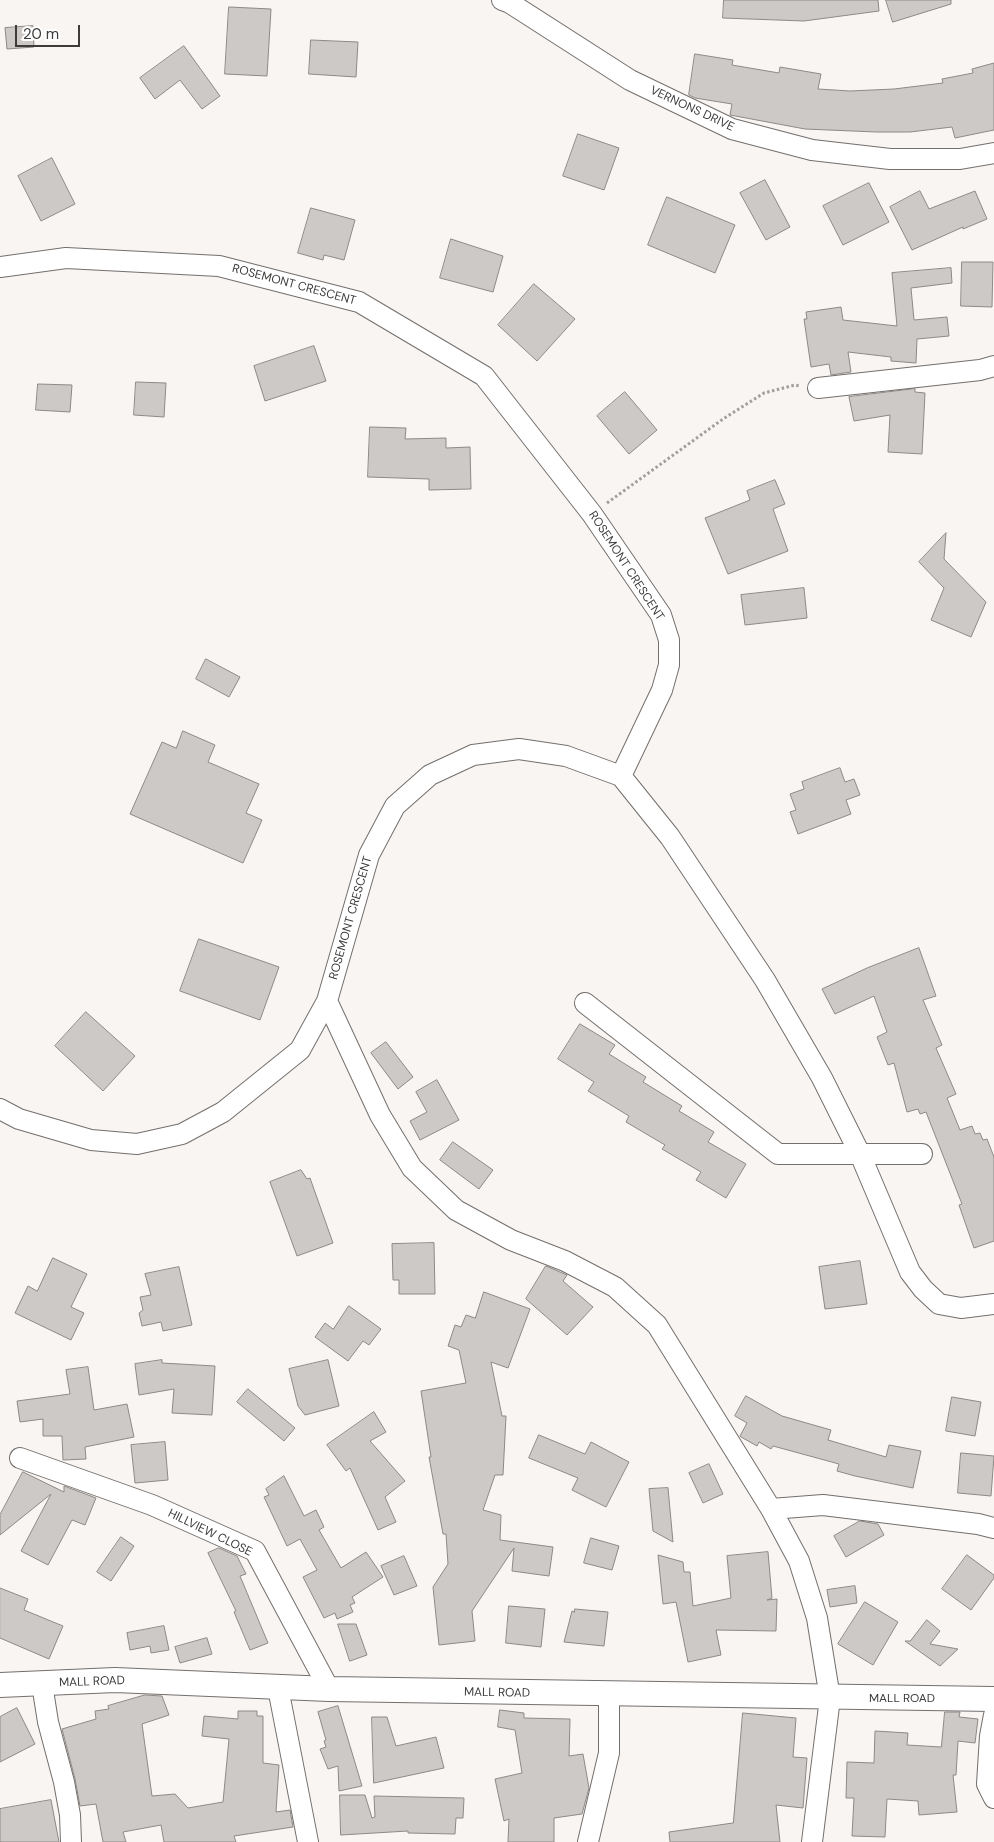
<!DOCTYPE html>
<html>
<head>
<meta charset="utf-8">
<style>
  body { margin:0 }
  #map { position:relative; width:994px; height:1842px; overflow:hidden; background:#f9f5f2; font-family:"DM Sans",sans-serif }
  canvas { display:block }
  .scale { position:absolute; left:15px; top:25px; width:65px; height:22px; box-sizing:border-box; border:2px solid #3e3c3b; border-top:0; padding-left:6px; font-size:15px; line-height:18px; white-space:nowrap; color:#3e3c3b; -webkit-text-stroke:4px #fff; paint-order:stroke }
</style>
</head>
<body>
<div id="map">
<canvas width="994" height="1842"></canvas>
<div class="scale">20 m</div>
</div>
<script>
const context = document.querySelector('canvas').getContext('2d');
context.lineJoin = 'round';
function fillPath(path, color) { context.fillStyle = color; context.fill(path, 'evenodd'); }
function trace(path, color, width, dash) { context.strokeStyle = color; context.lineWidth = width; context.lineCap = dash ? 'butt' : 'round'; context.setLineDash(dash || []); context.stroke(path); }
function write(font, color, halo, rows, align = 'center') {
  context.font = font + ' "DM Sans",sans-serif'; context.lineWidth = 4; context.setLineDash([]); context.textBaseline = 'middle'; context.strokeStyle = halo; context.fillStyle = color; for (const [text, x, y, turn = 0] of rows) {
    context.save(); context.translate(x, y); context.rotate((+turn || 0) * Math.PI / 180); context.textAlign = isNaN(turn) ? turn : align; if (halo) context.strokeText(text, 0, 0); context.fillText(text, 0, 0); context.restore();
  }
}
const building = new Path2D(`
  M724,0H878L879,11L804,21L723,18Z
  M886,0H951V4L893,22Z
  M229,7L271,9L267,76L225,74Z
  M33,26L34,47L7,49L5,28Z
  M311,40L358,42L356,77L309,74Z
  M184,46L220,96L202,109L180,80L155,99L140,78Z
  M695,54L733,60L732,65L779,73L780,67L821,74L818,89L850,91L894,89L943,83L942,79L973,73L972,69L994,63V130L955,138L952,127L910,132H876L805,129L730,115L732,104L695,98L689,95Z
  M578,134L619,148L604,190L563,176Z
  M52,158L75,204L41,221L18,176Z
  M765,180L790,227L766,240L740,193Z
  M869,183L889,222L843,245L823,206Z
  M920,191L929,209L975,191L987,219L963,229V227L912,250L890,207Z
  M667,197L735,225L715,273L648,245Z
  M311,208L355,220L344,260L324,255L323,260L298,253Z
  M451,239L503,256L493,292L440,278Z
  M962,262H993L992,307L961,306Z
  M951,268L952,283L911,288L914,320L947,317L949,336L917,339L916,363L891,361V357L848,352L851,372L831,375L829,364L811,367L804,319H807L806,312L841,307L843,320L897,326L892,273Z
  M534,284L575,319L537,361L498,325Z
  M314,346L326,381L265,401L254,366Z
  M136,382L166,383L164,417L134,415Z
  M38,384L72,385L70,412L36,410Z
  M915,389V392L925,393L922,454L888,452L890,415L854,421L849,397Z
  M625,392L657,430L629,454L597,416Z
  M370,427L406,428L405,439L446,438V448L470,447L471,489L429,490V479L368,477Z
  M775,480L785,504L773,509L788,551L728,574L705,518L750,500L747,491Z
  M946,533L944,559L986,602L971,637L931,620L944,588L919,562Z
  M804,588L807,618L745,625L741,595Z
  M206,659L240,677L229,697L196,679Z
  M183,731L215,745L208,762L259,784L246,813L262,820L243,863L130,814L162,742L176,748Z
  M840,768L845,782L854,779L860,795L846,800L851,814L798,834L790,812L796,810L790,794L804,789L802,782Z
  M199,939L279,967L260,1020L180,991Z
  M919,948L936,996L923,1000L942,1045L936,1048L956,1094L947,1098L960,1130L972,1126L975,1134L980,1133L983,1140L987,1139L994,1157V1241L974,1248L959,1205L962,1204L926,1112L920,1114L918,1109L907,1112L894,1063L888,1065L877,1037L887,1032L874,996L835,1014L822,989L867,968Z
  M86,1012L135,1056L103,1091L55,1046Z
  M580,1024L615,1045L609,1054L646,1077L643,1082L682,1106L679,1111L714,1132L708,1142L746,1164L726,1198L696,1180L701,1172L662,1149L665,1145L626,1122L629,1116L588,1091L594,1082L558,1059Z
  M386,1042L413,1077L398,1089L371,1053Z
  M437,1080L459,1120L420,1140L410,1121L427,1112L416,1092Z
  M453,1142L493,1170L479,1189L440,1160Z
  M301,1170L307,1179L310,1178L333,1243L297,1256L270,1182Z
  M434,1243L435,1294H399V1280H393L392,1244Z
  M53,1258L87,1274L71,1307L84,1313L71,1340L15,1313L28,1286L37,1291Z
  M860,1261L867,1304L825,1309L819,1267Z
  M546,1266L567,1275L563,1281L593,1307L567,1335L526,1299Z
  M179,1267L192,1325L163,1331L161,1322L142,1326L139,1313L143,1310L140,1297L151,1295L145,1274Z
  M484,1292L530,1309L508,1368L491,1362L502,1416H506L503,1475H495L483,1510L501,1515L500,1540L553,1547L549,1576L512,1571L514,1548L472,1611L475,1641L439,1645L433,1587L448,1564L446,1534H443L429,1457H431L421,1391L466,1383L459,1350L448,1346L455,1325L461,1327L466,1315L475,1318Z
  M349,1306L381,1329L369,1345L363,1341L348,1361L315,1337L325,1323L333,1329Z
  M162,1360V1363L215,1366L212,1415L172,1413L174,1389L139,1395L135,1364Z
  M328,1360L339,1406L305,1415L298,1406L289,1369Z
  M88,1367L94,1410L127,1404L134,1437L85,1447L86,1459L63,1460L62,1436H43V1419L20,1422L17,1401L70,1394L66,1370Z
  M248,1389L295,1428L284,1441L237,1402Z
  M746,1396L782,1416L831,1430L828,1440L886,1457L889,1445L921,1451L913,1488L855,1476L837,1471L839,1464L773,1446L771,1449L759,1442L757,1446L741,1437L740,1436L747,1423L735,1416Z
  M952,1397L981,1402L975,1436L946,1431Z
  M374,1412L386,1432L370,1441L405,1481L385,1497L396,1522L378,1530L350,1468L346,1471L327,1445Z
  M539,1435L585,1454L591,1442L629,1462L606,1507L572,1490L578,1478L529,1458Z
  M165,1442L168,1480L135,1483L131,1445Z
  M961,1453L994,1456L991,1496L958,1493Z
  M709,1464L723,1494L703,1503L689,1473Z
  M23,1472L64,1492V1486L96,1498L85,1525L72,1520L48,1565L21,1551L51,1494L0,1535V1515Z
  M284,1476L304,1516L316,1510L324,1527L319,1530L341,1568L366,1552L383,1577L352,1597L355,1603L350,1605L353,1612L337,1619L335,1613L324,1618L303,1577L317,1570L300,1539L287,1546L264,1497L269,1495L266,1489Z
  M668,1488L673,1542L653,1531L649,1489Z
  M860,1521L878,1524L884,1535L846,1557L834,1536Z
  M121,1537L134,1546L111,1581L97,1572Z
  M591,1538L619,1546L612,1570L584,1563Z
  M219,1548L237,1556L246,1574L240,1576L268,1643L250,1650L234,1612L236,1611L208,1553Z
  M768,1552L772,1598L767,1600L777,1599L776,1631L716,1630L721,1655L688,1662L676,1602L663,1604L658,1555L683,1562L684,1572H690L693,1606L731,1598L727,1556Z
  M967,1555L994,1575V1578L971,1610L942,1589Z
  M404,1556L417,1586L394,1595L381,1566Z
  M855,1586L857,1603L830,1607L827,1590Z
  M0,1588L28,1599L24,1610L63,1626L49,1659L0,1638Z
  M865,1602L898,1622L873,1665L838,1644Z
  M509,1606L545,1609L541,1647L506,1643Z
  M575,1609L608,1612L604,1646L564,1642L572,1611L574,1612Z
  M927,1620L940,1631L930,1644L958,1649L940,1666L905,1641H910Z
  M338,1624H356L367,1655L350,1661Z
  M164,1626L169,1650L151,1653L150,1646L130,1650L127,1633Z
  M207,1638L212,1654L180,1663L175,1647Z
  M145,1695L162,1696L169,1715L142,1724L152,1796L175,1794L188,1808L223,1802L229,1739L202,1736L204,1716L238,1719V1711H257V1716H263V1763L279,1765L276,1812L290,1810L293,1827L234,1836L236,1842H164L161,1825L123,1832L126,1842H103L96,1804L80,1806L75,1779L62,1729L96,1719L95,1711L109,1709L108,1706Z
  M338,1706L362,1786L339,1791L338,1766L328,1769L320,1749L326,1747L324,1741L326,1740L318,1712Z
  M17,1708L35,1744L0,1762V1717Z
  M500,1710L524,1713V1718L570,1719L569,1756L583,1754L589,1788L582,1814L554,1818V1842H508L509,1819L504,1821L495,1779L522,1773L515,1730L498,1727Z
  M945,1712H960L959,1717L978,1719L975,1743L958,1741L956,1775H953L957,1812L919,1815L918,1801L887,1799L885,1837L852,1836L854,1798H846L847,1762L874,1763L875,1731L908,1733L907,1745L941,1747Z
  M743,1713L796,1718L793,1757L807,1758L803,1808L776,1805L780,1842H670L669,1832L733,1823Z
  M372,1717H387L396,1746L436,1737L444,1768L374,1783Z
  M340,1795H365L372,1818L375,1817L374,1796L464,1798L463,1818H456L455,1834L408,1833V1831L341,1835Z
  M51,1800L59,1842H0V1809Z`);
const path = new Path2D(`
  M607,503L723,419L764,393L795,385L800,386`);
const minor = new Path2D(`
  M502,0L510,3L630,80L732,129L812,150L890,159H960L994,153
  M0,267L66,258L219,266L359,302L484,376L592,514L661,615L669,640V665L662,690L621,776
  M818,388L980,370L994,366
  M621,776L670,837L765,980L822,1078L860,1154L910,1272L923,1289L939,1304L961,1308L994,1304
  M327,1001L380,1115L412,1168L456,1210L511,1240L565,1261L615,1287L657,1325L771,1509L799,1561L817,1618L830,1698L812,1842
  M585,1003L778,1154H922
  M0,1109L19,1119L91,1140L137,1144L182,1134L223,1112L300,1050L327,1001L369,855L395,806L430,775L473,755L519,749L566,756L621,776
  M20,1458L152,1505L255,1551L329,1689
  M771,1509L823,1505L978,1524L994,1528
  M42,1684L48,1722L64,1782L70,1815L71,1842
  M278,1688L308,1842
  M994,1715L990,1736L987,1784L994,1798
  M588,1842L609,1753V1695`);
const tertiary = new Path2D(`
  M0,1685L115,1680L329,1689L994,1699`);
const streetNames = [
  ["VERNONS DRIVE",692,109,25],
  ["ROSEMONT CRESCENT",294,285,15],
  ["ROSEMONT CRESCENT",626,566,57],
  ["ROSEMONT CRESCENT",351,918,-74],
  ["HILLVIEW CLOSE",210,1533,26],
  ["MALL ROAD",92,1682,-2],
  ["MALL ROAD",497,1693,1],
  ["MALL ROAD",902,1699]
];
fillPath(building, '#cdc9c6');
trace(building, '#8d8986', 1);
trace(minor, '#736f6d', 22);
trace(tertiary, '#736f6d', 26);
trace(path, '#a19e9c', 3, [2.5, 2.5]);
trace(minor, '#fff', 20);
trace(tertiary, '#fff', 24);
write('12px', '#3e3c3b', '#fff', streetNames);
</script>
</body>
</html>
